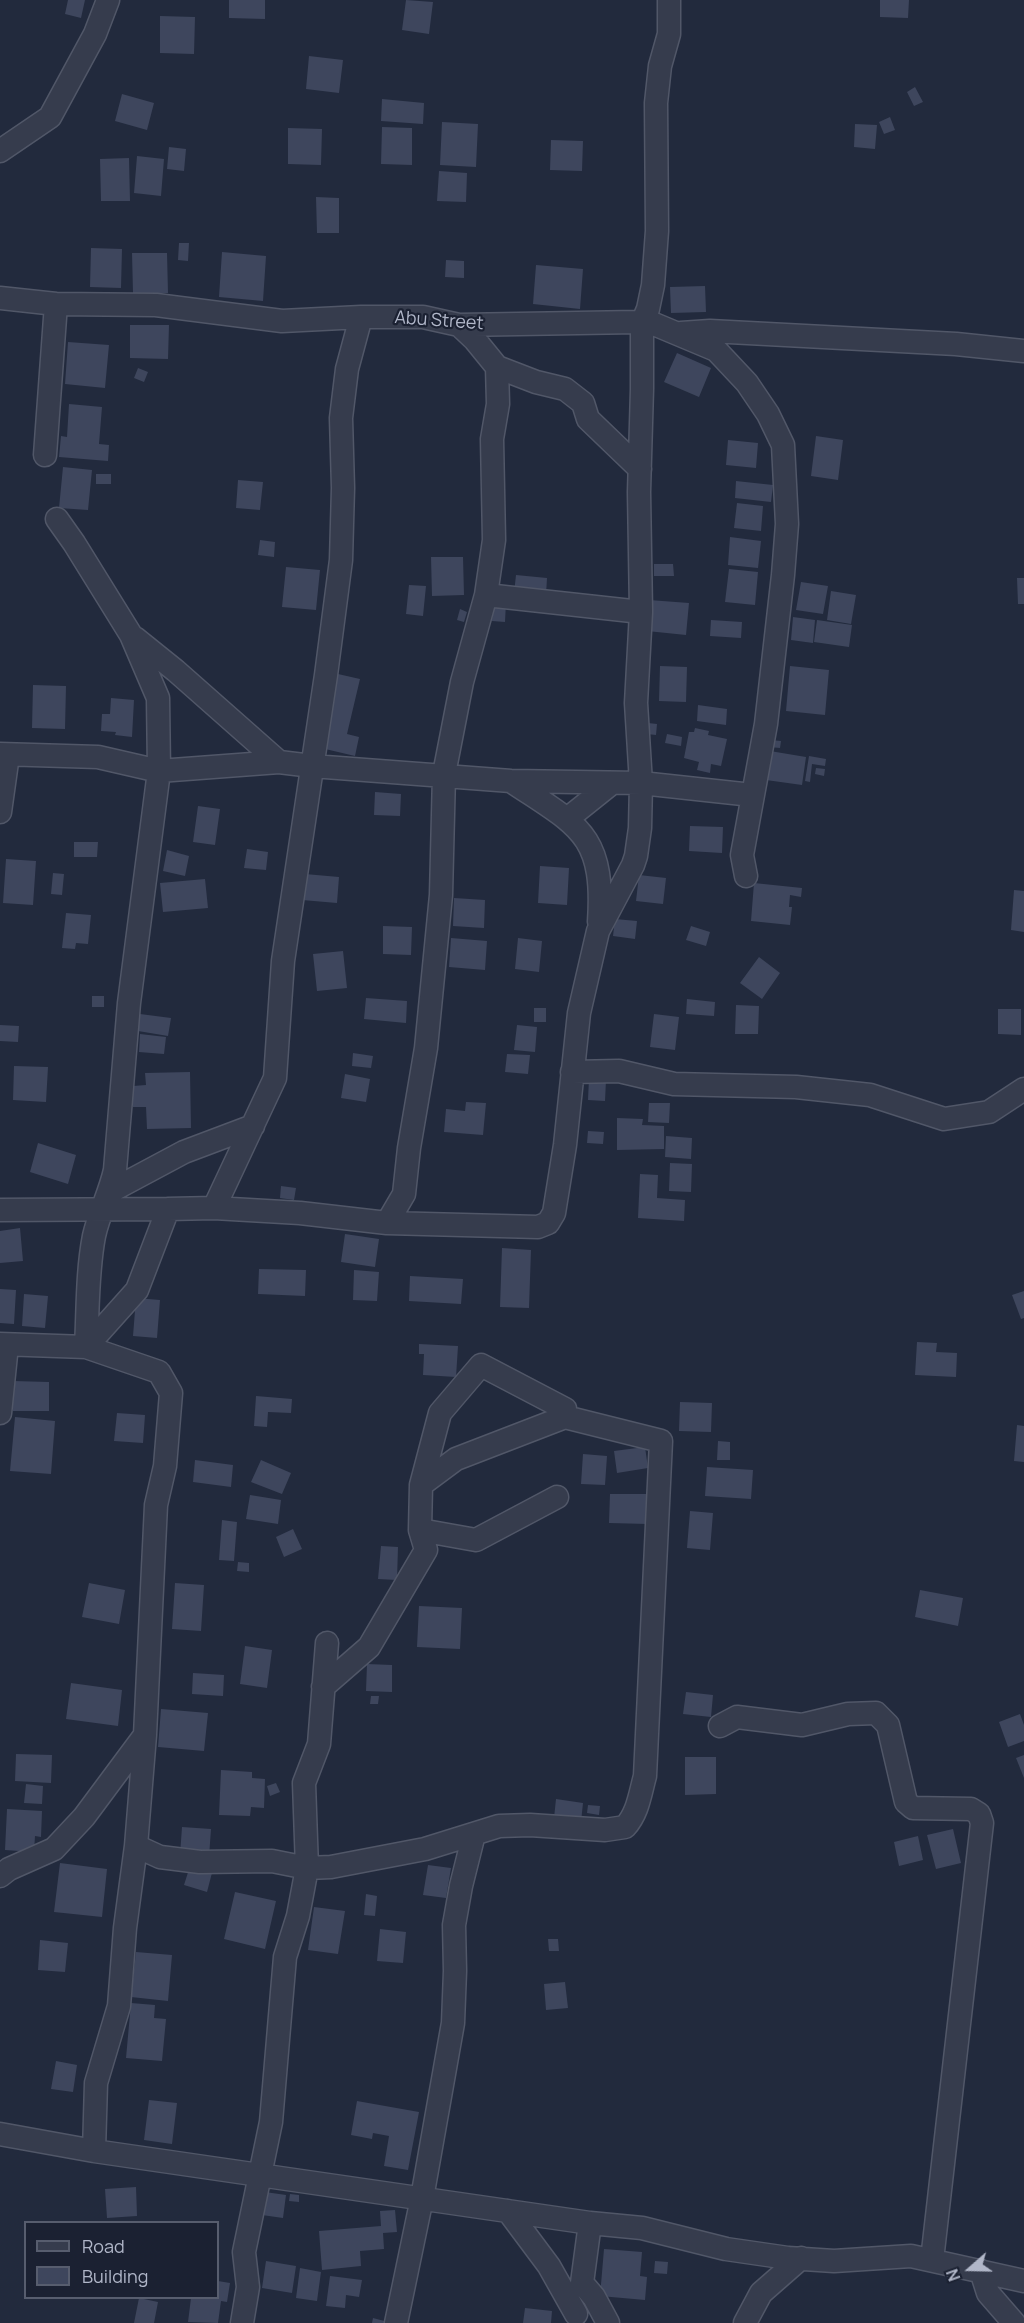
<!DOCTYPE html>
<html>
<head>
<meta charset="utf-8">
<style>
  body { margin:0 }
  #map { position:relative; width:1024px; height:2323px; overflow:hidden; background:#222a3d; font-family:Manrope,sans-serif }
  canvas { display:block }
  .legend { position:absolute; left:24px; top:2221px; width:195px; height:78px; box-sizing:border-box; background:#1b2132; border:2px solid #575d6e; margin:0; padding:8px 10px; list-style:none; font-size:18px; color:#b1b7c9 }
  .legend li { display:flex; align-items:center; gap:12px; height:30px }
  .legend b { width:30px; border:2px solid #575d6e }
  .north { position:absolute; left:940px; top:2239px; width:60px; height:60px; -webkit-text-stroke:4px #1b2132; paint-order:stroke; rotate:250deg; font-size:16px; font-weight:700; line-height:24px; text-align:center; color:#b1b7c9 }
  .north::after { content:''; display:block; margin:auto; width:21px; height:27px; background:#b1b7c9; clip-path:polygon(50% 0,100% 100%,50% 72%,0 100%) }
</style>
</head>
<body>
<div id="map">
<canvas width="1024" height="2323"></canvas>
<ul class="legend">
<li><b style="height:8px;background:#363c4d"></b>Road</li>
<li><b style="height:16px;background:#3e465d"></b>Building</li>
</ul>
<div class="north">N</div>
</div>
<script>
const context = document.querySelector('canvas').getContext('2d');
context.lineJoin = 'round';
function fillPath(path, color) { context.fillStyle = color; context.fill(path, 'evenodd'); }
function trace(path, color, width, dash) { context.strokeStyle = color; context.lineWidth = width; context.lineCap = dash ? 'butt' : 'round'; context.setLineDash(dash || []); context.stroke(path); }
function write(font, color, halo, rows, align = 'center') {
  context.font = font + ' Manrope,sans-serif'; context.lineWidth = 4.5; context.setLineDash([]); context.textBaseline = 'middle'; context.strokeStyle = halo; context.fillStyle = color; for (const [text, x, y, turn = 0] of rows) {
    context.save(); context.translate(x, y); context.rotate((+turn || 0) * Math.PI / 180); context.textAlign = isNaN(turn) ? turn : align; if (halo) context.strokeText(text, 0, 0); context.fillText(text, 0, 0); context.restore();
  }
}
const building = new Path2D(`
  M68,0H85L81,18L65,14Z
  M229,0H265V19L229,18Z
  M406,0L433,2L429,34L402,30Z
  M880,0H909L908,18L880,17Z
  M160,16L195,17L194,54L160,53Z
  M309,56L343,60L339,93L306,89Z
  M915,87L923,102L914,106L907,92Z
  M122,94L154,103L147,130L115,121Z
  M382,99L424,103L423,124L381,121Z
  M890,117L895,130L884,134L879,122Z
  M442,122L478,124L476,167L440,165Z
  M855,124L877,125L875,149L854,147Z
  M382,127L412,128V165L381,164Z
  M288,128L322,129L321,165L288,164Z
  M551,140L583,141L582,171L550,170Z
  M169,147L186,149L184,171L167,169Z
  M137,156L164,159L161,196L134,193Z
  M129,158L130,201H101L100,159Z
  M439,171L467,173L466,202L437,201Z
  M316,197L339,198V233H317Z
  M179,243H189L188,261L178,260Z
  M91,248L122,249L121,288L90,287Z
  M222,252L266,256L263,301L219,297Z
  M132,253H167L168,293H133Z
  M446,260L464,261V278L445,277Z
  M536,265L583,269L580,309L533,304Z
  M705,286L706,312L671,313L670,287Z
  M130,325H169L168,359L130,358Z
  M68,342L109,345L105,388L65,384Z
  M677,353L711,368L699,397L664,382Z
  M138,368L148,372L144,382L134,378Z
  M69,404L102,407L99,444L109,445L108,461L59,457L61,436L67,437Z
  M816,436L843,440L838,480L811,476Z
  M728,440L758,443L756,468L726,465Z
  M63,467L92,470L88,510L59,508Z
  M96,474H111V484H96Z
  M238,480L263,482L260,510L236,508Z
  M736,481L773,485L771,502L735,498Z
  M737,503L763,506L761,531L734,528Z
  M730,537L761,541L758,568L728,565Z
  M260,540L275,542L274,557L258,555Z
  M431,557H463L464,595L432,596Z
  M654,564H673L674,576H654Z
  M286,567L320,570L316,610L282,607Z
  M729,569L758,572L755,605L725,602Z
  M516,575L547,578L546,595L514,593Z
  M1017,578H1024V604H1018Z
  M801,582L828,586L823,614L796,610Z
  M409,585L426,586L423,616L406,614Z
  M831,591L856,595L851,624L827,620Z
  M649,600L689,603L686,635L647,631Z
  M493,601L506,602L505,622L492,621Z
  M460,609L467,612L464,622L457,620Z
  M793,617L815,620L813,643L791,640Z
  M711,620L742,622L741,638L710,636Z
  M817,620L852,625L849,647L814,642Z
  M660,666L687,667L686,702L659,701Z
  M790,666L829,670L825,715L786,711Z
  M338,674L360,679L347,734L359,737L355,756L321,748Z
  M33,685L66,686L65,729L32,728Z
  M111,698L134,700L132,737L115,735L116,732L101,731L102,714H110Z
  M698,705L727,709L726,725L697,721Z
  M648,723L657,724L656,735L647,734Z
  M695,728L709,731L708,735L727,739L721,766L711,764L710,773L697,770L699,762L684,758L689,732H694Z
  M667,734L682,737L681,746L665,743Z
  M770,740L781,741L780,748L769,747Z
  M770,751L806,757L802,785L766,780Z
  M809,756L826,759L825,766L812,764L810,782L805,781Z
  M816,768L825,769L824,776L815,774Z
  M375,792L401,794L400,816L374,815Z
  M198,806L220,809L215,845L193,842Z
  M690,826L723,827L722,853L689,851Z
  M74,842H98L97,857H74Z
  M247,849L268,852L266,870L244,868Z
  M167,850L189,856L185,876L163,871Z
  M6,859L36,861L33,905L3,903Z
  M540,866L569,868L567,905L538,903Z
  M53,873L64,874L62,895L51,894Z
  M305,874L339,877L337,903L302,900Z
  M639,875L666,878L663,904L636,901Z
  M205,879L208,908L163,912L160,883Z
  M754,883L802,888L801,897L790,895L789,907H792L790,925L751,921Z
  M1014,890L1024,891V932L1011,930Z
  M454,898L485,900L484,928L453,926Z
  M66,913L91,915L88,944L76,943L75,949L62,948Z
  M615,919L637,921L635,939L613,936Z
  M383,926L412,927L411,955L383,954Z
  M691,926L710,932L706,946L686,940Z
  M451,938L487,941L485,970L449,967Z
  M518,938L542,941L539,972L515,969Z
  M343,951L347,988L317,991L313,954Z
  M759,957L780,973L762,999L740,983Z
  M92,996H104V1007H92Z
  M366,998L407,1001L406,1023L364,1019Z
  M687,999L715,1002L714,1016L686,1014Z
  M736,1005L759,1006L758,1034H735Z
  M534,1008H546V1022H534Z
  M998,1009H1021V1035L998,1034Z
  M140,1014L171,1018L168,1036L138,1031Z
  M654,1014L679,1017L675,1050L650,1047Z
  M0,1025L19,1026L18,1042L0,1041Z
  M517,1025L537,1027L535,1052L514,1050Z
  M140,1034L166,1037L164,1054L139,1052Z
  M353,1053L373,1056L371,1068L352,1066Z
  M507,1054L530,1055L528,1074L505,1072Z
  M14,1066L48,1067L46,1102L13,1100Z
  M190,1072L191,1128L147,1129L146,1107H133V1086L146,1085L145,1073Z
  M345,1074L370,1079L366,1102L341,1098Z
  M589,1078L606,1080L605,1101L588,1100Z
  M466,1102L486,1103L483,1135L444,1132L446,1109L465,1111Z
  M649,1103H670L669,1123L648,1122Z
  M617,1118L643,1119L642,1125L664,1126V1149L617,1150Z
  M588,1131L604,1132L603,1144L587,1143Z
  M666,1136L692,1138L691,1159L665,1157Z
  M38,1143L76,1155L68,1184L30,1172Z
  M670,1163L692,1164L691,1192L669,1191Z
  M640,1174L658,1175L657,1198L685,1200L684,1221L638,1218Z
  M281,1186L296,1188L294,1200L280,1198Z
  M20,1228L23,1261L0,1263V1231Z
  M345,1234L379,1239L375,1267L341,1262Z
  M502,1248L531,1250L529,1308L500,1307Z
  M259,1269L306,1270L305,1296L258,1294Z
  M354,1270L379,1272L377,1301L353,1300Z
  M410,1276L463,1279L461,1304L409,1301Z
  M0,1289L16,1290L14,1324L0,1323Z
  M1024,1291V1318L1021,1319L1012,1295Z
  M24,1294L48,1296L45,1328L22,1326Z
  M136,1298L160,1300L157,1338L133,1336Z
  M917,1342L937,1343L936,1352L957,1353L956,1377L915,1375Z
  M419,1344L458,1346L456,1377L423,1375L424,1354H419Z
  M13,1381L49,1382V1411H13Z
  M256,1396L292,1399L291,1413L268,1412L267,1427L254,1426Z
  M680,1402L712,1403L711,1432L679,1431Z
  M117,1413L145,1415L143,1443L114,1441Z
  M15,1417L55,1421L51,1474L10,1471Z
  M1017,1425L1024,1426V1462L1014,1461Z
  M718,1441L730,1442V1460H717Z
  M645,1447L648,1468L617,1473L614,1451Z
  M583,1454L607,1456L605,1485L581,1484Z
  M195,1460L233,1465L231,1487L193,1482Z
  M261,1460L291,1473L282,1494L251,1482Z
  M707,1467L753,1470L751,1499L705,1496Z
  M610,1494H648V1524L609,1523Z
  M250,1495L281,1500L278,1524L246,1519Z
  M690,1511L713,1513L710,1550L687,1548Z
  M222,1520L237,1522L234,1561L219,1560Z
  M293,1529L302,1549L284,1557L276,1537Z
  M381,1546L398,1547L397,1580L378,1579Z
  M238,1562L249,1563V1572L237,1571Z
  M89,1583L125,1590L119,1624L82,1617Z
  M175,1583L204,1585L201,1631L172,1629Z
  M920,1590L963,1598L958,1626L915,1617Z
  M419,1606L462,1608L460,1649L417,1647Z
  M245,1646L272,1650L267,1688L240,1684Z
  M367,1664L392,1665V1692L366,1691Z
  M193,1673L224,1675L223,1696L192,1694Z
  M71,1683L122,1690L118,1726L66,1719Z
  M686,1692L713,1695L711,1717L683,1714Z
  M371,1696H379L378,1704H370Z
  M161,1709L208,1713L204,1751L158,1747Z
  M1020,1714L1024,1725V1741L1008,1747L999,1722Z
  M16,1754L52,1755L51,1783L15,1781Z
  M1024,1755V1778L1016,1758Z
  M685,1757H716V1794L685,1795Z
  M221,1770L252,1772V1778L265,1779L264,1808L251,1807L250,1816L219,1815Z
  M276,1783L280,1792L270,1796L267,1786Z
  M26,1784L43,1786L42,1804L24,1803Z
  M556,1799L583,1803L581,1822L554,1818Z
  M588,1805L600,1806L599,1815L587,1813Z
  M7,1809L42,1811L41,1837L35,1836L34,1852L5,1850Z
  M182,1827L211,1829L209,1857L180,1855Z
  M953,1829L961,1863L936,1869L927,1835Z
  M918,1836L923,1860L899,1866L894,1842Z
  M60,1863L107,1869L102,1917L54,1912Z
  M191,1863L213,1869L207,1892L184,1885Z
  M428,1865L451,1868L446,1898L423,1895Z
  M235,1892L276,1901L265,1949L224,1939Z
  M366,1894L377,1896L375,1916L364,1915Z
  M314,1907L345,1911L338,1954L308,1950Z
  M380,1929L406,1932L403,1963L377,1961Z
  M548,1939H558L559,1951H549Z
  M40,1940L68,1943L65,1972L38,1970Z
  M136,1952L172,1955L168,2001L131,1997Z
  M565,1982L568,2008L546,2010L544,1984Z
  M131,2003L155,2005L154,2018L166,2019L162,2061L126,2058Z
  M56,2061L77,2065L73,2092L51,2089Z
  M149,2100L177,2103L172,2144L144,2140Z
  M357,2101L419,2112L408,2170L384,2166L389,2136L373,2133L372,2139L351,2135Z
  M136,2187L137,2216L107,2218L105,2189Z
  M265,2192L286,2195L283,2218L262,2215Z
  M290,2194L299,2195V2202L289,2201Z
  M395,2210L397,2232L383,2233L384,2249L360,2251L361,2266L322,2270L319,2231L381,2226L380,2211Z
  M604,2249L642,2252L640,2276L647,2277L645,2300L600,2296Z
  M266,2261L296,2266L292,2293L262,2288Z
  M655,2261L668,2262L667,2274L654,2273Z
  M300,2268L321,2272L317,2301L296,2298Z
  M330,2276L362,2280L359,2297L346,2295L345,2308L326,2306Z
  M218,2281L230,2283L227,2302L221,2301L218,2323L188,2322L191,2298H218Z
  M139,2298L158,2302L154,2323H134Z
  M525,2308L552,2311L551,2323H523Z
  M373,2318L388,2322V2323H372Z`);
const street = new Path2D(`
  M0,151L50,117L95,34L108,0
  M0,298L56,304L156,305L282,321L361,317H423L459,325L637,322L654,324L716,350L747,383L768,414L783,445L787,524L783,575L766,724L742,855L746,876
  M681,333L710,331L956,344L1024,351
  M497,367L536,382L565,389L583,403L588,419L640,469
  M45,455L56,304
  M486,595L641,612
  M135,638L176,671L279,762
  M0,754L98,757L159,771L279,762L312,766L511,781L641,783L752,795
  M511,781C578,826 605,833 599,922
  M0,812L8,755
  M567,819L612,783
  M572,1072L619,1071L674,1084L796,1087L870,1095L944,1119L989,1112L1024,1089
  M111,1191L184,1152L253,1126
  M214,1208L275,1078L283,961L326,675L341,560L343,488L341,418L347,369L361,317
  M0,1210L168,1209
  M387,1223L404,1194L409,1148L426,1048L441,895L444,774L462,682L486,595L494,540L492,439L498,404L497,367L475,340L459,325
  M0,1344L86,1347C88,1311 87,1272 94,1236C99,1213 110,1193 115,1170L129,1003L159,771L158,698L131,635L74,543L57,519
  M0,1413L7,1345
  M421,1485L440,1413L481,1365L565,1409V1417
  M420,1530L476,1540L557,1497
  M720,1726L737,1717L802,1725L848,1714L876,1713L888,1725L906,1802L913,1808L971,1809L979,1814L982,1823L932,2260
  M136,1846L160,1857L200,1862L272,1861L307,1868L331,1867L425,1849L499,1826L530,1825L605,1830L625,1827C638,1813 640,1794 645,1776L661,1441L565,1417L456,1459L421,1485L420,1530L426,1550L369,1647L323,1687
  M0,1876L9,1869L54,1849L84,1817L145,1735L156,1505L165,1466L171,1393L159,1372L86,1347L137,1290L168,1209L214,1208L300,1213L387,1223L538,1227L548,1223L554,1213L565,1145L579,1013L598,931L633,865L636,856L640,828L641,783L636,703L641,612L639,492L642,389V323L648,309L653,285L657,231L656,103L660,66L669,34V0
  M0,2134L94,2151L590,2223L582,2283L594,2297L608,2323
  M94,2151L96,2083L119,2006L125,1928L136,1846L145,1735
  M508,2211L549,2266L576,2314
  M590,2223L642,2228L726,2249L788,2258L834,2261L911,2256L1024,2281
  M981,2271L988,2293L1014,2323
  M242,2323L248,2287L244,2252L271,2122L285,1957L298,1916L307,1868L304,1783L319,1744L327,1643
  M396,2323L422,2198L453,2023L455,1971L454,1925L461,1886L474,1834
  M745,2323L761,2293L801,2258`);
const streetNames = [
  ["Abu Street",439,321,4]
];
fillPath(building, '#3e465d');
trace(street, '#515768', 25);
trace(street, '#363c4d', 22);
write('18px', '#b1b7c9', '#1b2132', streetNames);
</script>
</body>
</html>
